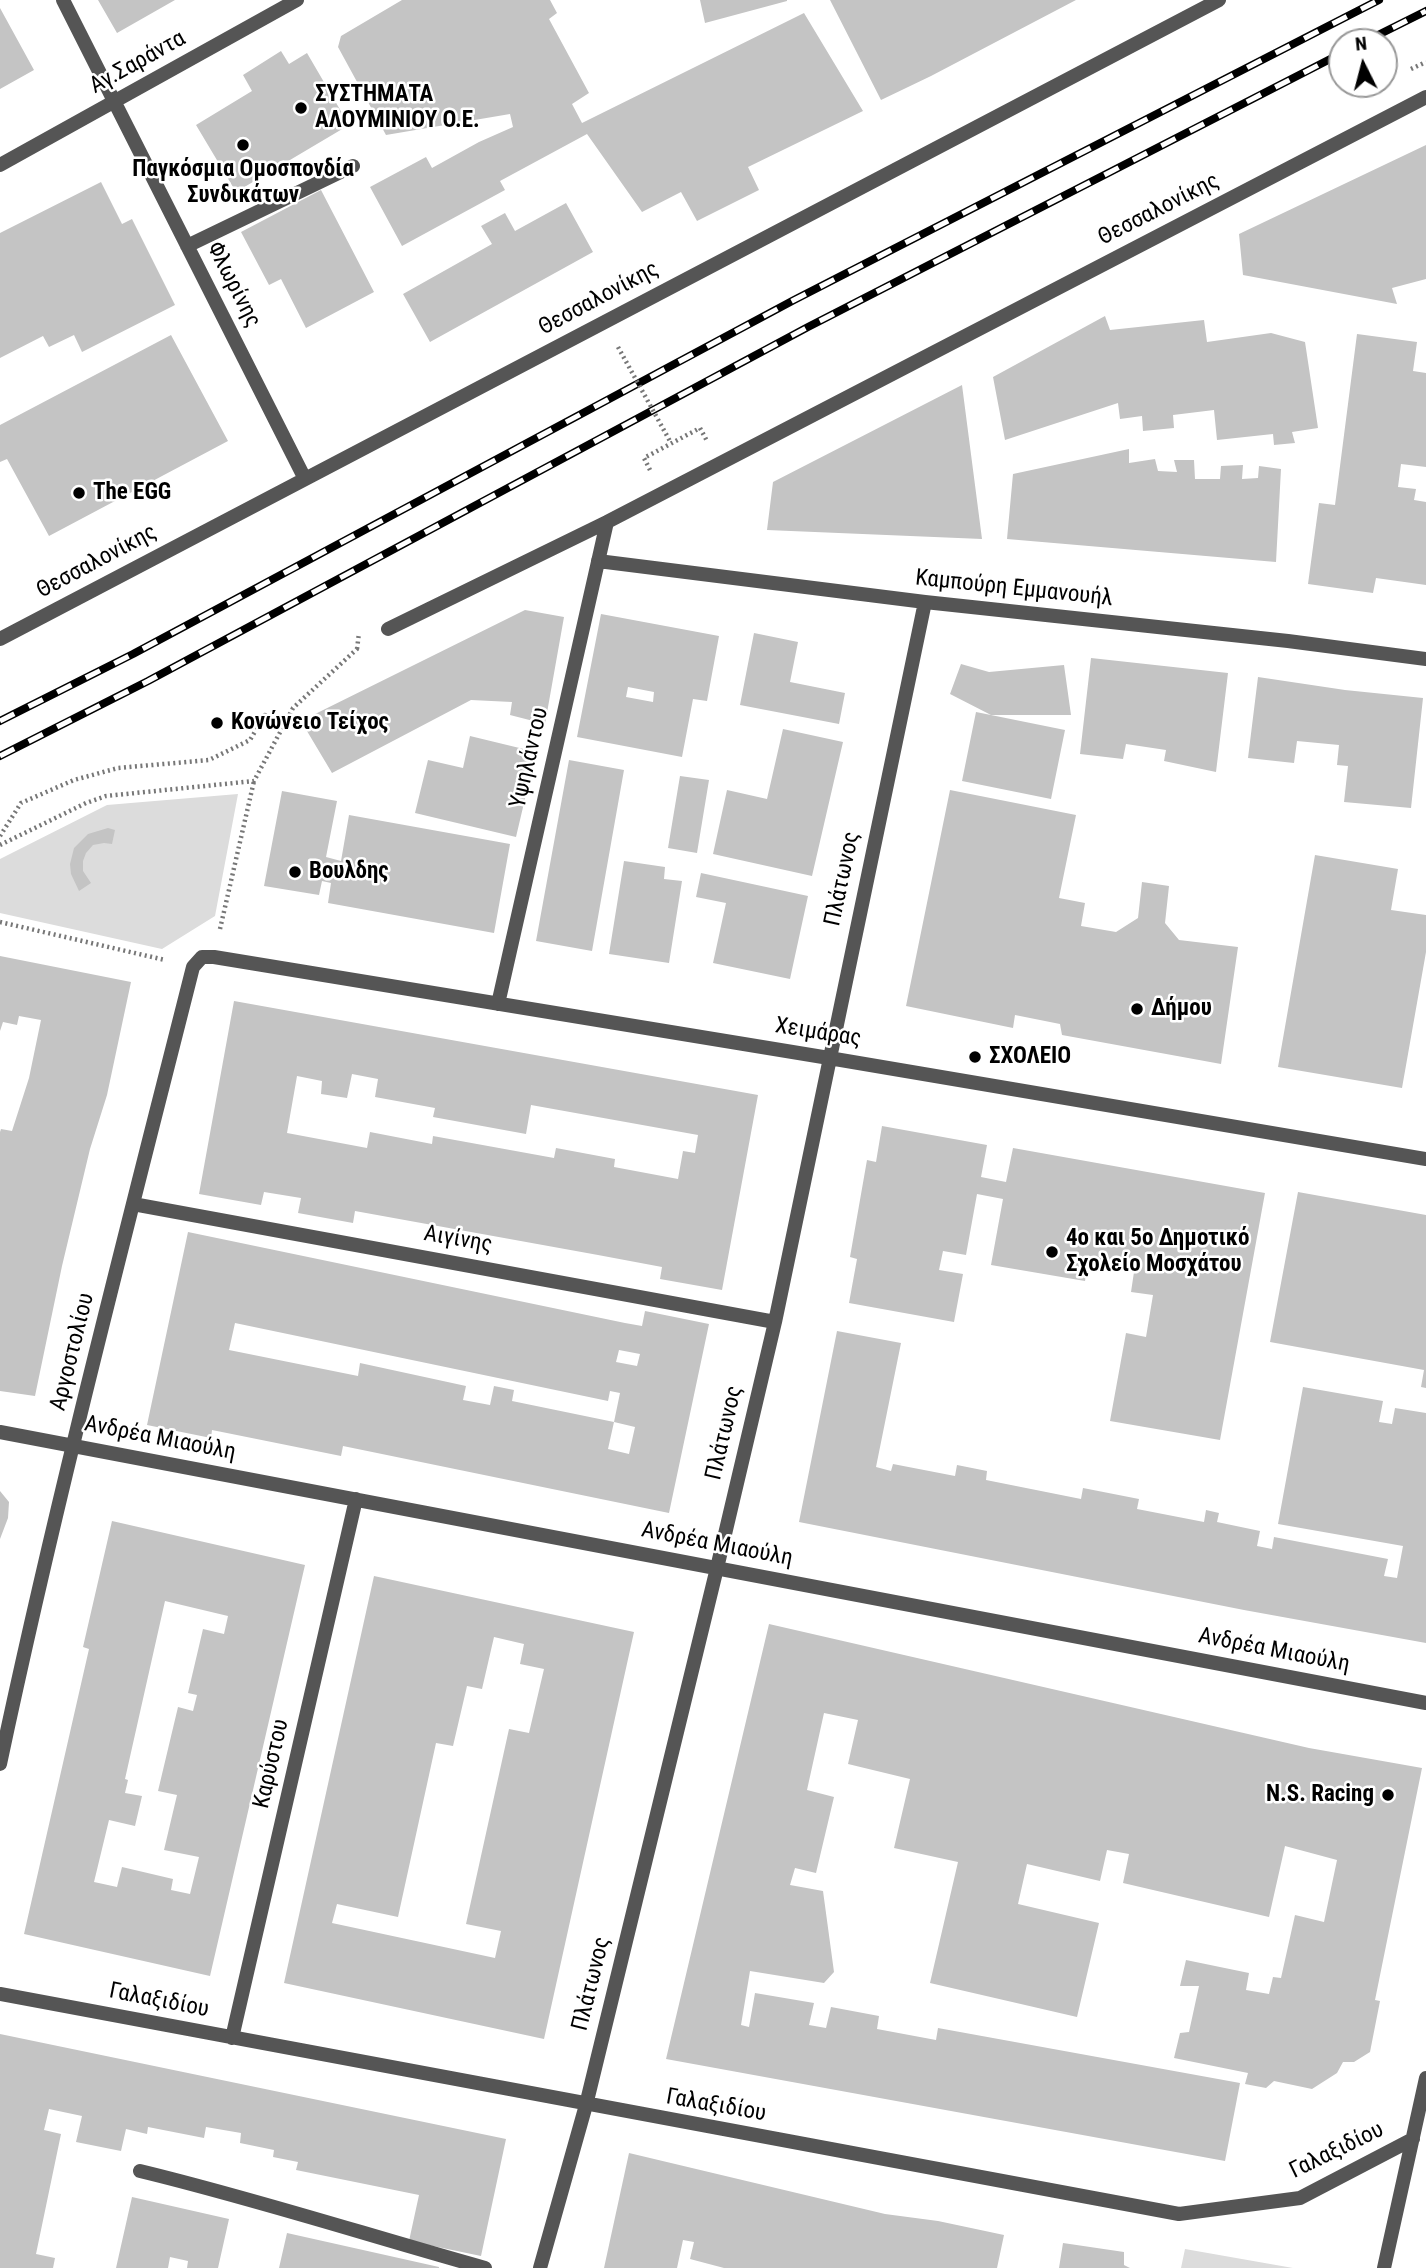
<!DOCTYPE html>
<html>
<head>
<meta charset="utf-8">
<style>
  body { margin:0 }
  #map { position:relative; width:1426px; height:2268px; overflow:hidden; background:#fff; font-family:"Roboto Condensed",sans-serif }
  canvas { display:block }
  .north { position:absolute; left:1328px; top:28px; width:70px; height:70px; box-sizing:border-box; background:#fff; border:2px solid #999; border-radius:50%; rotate:354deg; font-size:19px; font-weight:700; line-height:28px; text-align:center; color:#000 }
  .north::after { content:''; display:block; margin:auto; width:24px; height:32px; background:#000; clip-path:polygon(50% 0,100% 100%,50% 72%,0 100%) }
</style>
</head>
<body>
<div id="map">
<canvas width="1426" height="2268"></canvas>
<div class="north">N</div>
</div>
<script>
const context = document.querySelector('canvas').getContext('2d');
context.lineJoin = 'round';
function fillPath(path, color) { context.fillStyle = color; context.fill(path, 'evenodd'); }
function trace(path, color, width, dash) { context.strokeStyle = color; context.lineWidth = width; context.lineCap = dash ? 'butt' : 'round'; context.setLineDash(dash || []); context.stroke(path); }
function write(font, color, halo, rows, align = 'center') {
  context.font = font + ' "Roboto Condensed",sans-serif'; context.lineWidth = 5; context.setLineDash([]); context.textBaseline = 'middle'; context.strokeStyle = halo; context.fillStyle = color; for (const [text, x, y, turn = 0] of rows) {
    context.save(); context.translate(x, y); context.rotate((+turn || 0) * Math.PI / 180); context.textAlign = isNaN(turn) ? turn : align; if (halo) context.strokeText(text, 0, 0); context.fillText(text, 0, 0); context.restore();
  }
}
const green = new Path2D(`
  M238,794L215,916L162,949L0,913V859L107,805Z
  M1185,2249L1293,2268H1181Z`);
const building = new Path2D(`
  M98,0H175L117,33Z
  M402,0H550L557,13L549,19L589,93L572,104L582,123L804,13L863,111L748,167L759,190L697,221L681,192L642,212L587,134L500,181L505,190L402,246L370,187L426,157L432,168L479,142L513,127L510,114L386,135L338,47L341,36Z
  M700,0H787V1L705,23Z
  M830,0H1076L931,76L881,100Z
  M0,8L34,70L0,89Z
  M281,51L289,64L307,53L349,125L236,192L196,125L252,91L243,75Z
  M1426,145V279L1392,288L1397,304L1243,275L1239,234Z
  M101,182L122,224L132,219L175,305L82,352L74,335L49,347L43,336L0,358V233Z
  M321,190L374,292L306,328L281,279L269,285L241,232Z
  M566,203L593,252L430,342L403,294L492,244L481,226L505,213L515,231Z
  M1105,316L1110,330L1204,320L1207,342L1271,333L1305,342L1318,428L1292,432L1295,443L1274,445L1273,434L1217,440L1214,410L1173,415L1174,428L1143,431L1142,416L1120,419L1118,403L1005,440L993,377Z
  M1357,334L1417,342L1413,371L1426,373V467L1401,464L1398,487L1416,489L1414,500L1426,502V585L1376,578L1373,593L1308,584L1319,503L1335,505Z
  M171,335L228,441L49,536L7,459L0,462V425Z
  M962,385L982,539L767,530L773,482Z
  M1129,449V463L1155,459L1158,471L1177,472L1174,460H1194L1195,479H1220L1221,466L1243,465L1242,479L1258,478L1259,466L1281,469L1276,562L1007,539L1013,474Z
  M525,610L564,617L545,724L510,715L512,702L471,700L332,773L301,721Z
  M601,614L719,636L707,701L693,699L682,757L577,737ZM628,687L654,692L653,702L626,697Z
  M754,633L798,642L790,682L845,693L839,724L740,705Z
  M1091,658L1228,673L1216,772L1164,761L1166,750L1126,744L1123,759L1080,754Z
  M961,664L989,672L1064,665L1071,715H991L950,694Z
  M1258,677L1345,690L1423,698L1411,808L1344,802L1348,766L1337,765L1339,745L1297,741L1294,763L1248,758Z
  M976,712L1065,730L1051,799L962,781Z
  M783,729L843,742L812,876L713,854L727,790L767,799Z
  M470,736L536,752L516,837L415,813L428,760L463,768Z
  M569,760L624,770L592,951L536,941Z
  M680,776L709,780L697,853L668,848Z
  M950,790L1076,815L1059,898L1085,903L1081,926L1116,932L1138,918L1142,882L1169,886L1165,923L1179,940L1238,947L1221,1064L1062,1035L1060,1024L1015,1015L1013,1028L906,1006Z
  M282,791L337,801L326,857L341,861L349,815L510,844L494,933L328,903L331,883L322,881L319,895L264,886Z
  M108,828L115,830L112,844L104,843L93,845L86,853L83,861V871L91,883L79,891L71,874L70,864L74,848L88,834Z
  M1315,855L1398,869L1391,910L1426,915V952L1402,1088L1278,1067Z
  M624,861L665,867L664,879L682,881L669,963L609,954Z
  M701,873L808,896L790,979L713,963L726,903L696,897Z
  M0,956L131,982L107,1095L90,1149L62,1266L35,1396L0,1391V1132L1,1129L12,1131L29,1078L41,1020L19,1016L17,1025L3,1022L0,1031Z
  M234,1001L758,1095L722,1290L660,1279L662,1267L598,1255L355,1211L353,1223L298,1213L301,1198L264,1192L261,1205L199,1194ZM352,1074L378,1079L375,1097L435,1108L433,1117L526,1134L531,1105L698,1135L695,1153L683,1151L678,1179L614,1167L615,1159L556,1148L554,1158L433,1136L432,1144L370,1132L367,1148L287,1133L297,1076L322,1081L321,1094L347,1098Z
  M882,1126L987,1145L981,1177L1006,1182L1013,1148L1265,1193L1220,1440L1110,1421L1126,1333L1146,1337L1153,1295L1131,1292L1134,1272L1088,1264L1085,1281L991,1265L1003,1199L977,1194L966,1255L943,1251L939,1270L963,1274L954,1322L849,1303L857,1259L850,1257L867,1160L876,1162Z
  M1298,1192L1426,1215V1388L1421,1387L1424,1370L1270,1342Z
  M188,1232L625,1323L642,1326L645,1311L709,1324L669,1513L343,1446L341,1456L212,1430L211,1438L147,1425ZM235,1323L608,1401L610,1391L620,1393L614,1422L635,1427L629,1454L608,1449L614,1422L512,1401L514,1390L494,1386L490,1405L463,1400L466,1386L360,1363L358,1376L229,1350ZM619,1350L640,1354L637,1366L616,1362Z
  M837,1331L901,1343L876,1467L891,1471L893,1464L955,1476L957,1465L987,1471L986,1480L1081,1499L1083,1488L1139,1499L1137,1509L1204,1522L1206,1510L1219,1513L1217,1522L1260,1531L1257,1546L1272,1549L1274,1537L1388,1559L1384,1576L1397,1578L1403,1546L1278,1524L1303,1387L1383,1401L1379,1422L1392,1424L1395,1408L1426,1413V1643L1244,1610L799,1522Z
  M0,1491L9,1502L8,1518L0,1539Z
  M112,1521L305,1565L210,1976L24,1934L89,1649L83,1647ZM165,1601L228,1616L224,1634L203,1629L188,1693L197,1695L193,1711L178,1707L158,1791L177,1795L164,1850L199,1857L190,1894L171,1890L173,1879L122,1867L117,1887L94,1882L109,1820L135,1826L142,1796L125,1793L128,1780L125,1779Z
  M374,1576L634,1632L544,2039L284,1983ZM494,1637L524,1644L520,1664L544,1669L529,1733L509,1729L466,1924L501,1931L495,1958L332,1923L337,1904L398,1917L436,1743L453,1746L467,1686L482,1689Z
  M769,1624L1309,1748L1422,1768L1375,2000L1380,2001L1370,2052L1354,2062H1343L1337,2073L1312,2089L1274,2081L1266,2088L1245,2084L1248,2073L1174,2058L1180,2033L1189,2032L1199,1986H1180L1186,1960L1249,1973L1246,1990L1269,1994L1273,1977L1281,1978L1295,1915L1324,1922L1337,1860L1285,1846L1269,1917L1123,1883L1129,1854L1107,1850L1100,1881L1027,1864L1018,1904L1099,1923L1077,2017L930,1983L958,1862L894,1848L910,1779L848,1764L858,1720L824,1713L807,1790L834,1797L816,1873L795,1868L790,1885L823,1891L834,1972L824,1983L750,1971L741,2025L749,2027L755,1993L814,2003L809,2025L826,2028L831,2007L879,2016L877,2029L936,2040L938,2028L1240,2083L1225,2161L666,2059Z
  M0,2034L506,2139L481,2256L409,2241L419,2195L296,2170L298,2162L273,2157L274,2150L240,2143L241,2133L206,2127L204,2138L148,2127L147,2134L126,2129L121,2151L76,2142L82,2116L49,2109L44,2130L61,2134L36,2254L55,2258L53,2268H0Z
  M629,2153L885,2214L938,2221L1004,2235L997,2268H724L690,2259L694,2242L683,2240L677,2268H604Z
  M132,2197L229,2219L218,2268H187L188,2261L170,2257L168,2268H116Z
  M287,2233L439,2267V2268H279Z
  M1063,2243L1124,2252V2265L1130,2268H1059Z`);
const path = new Path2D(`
  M1411,69L1426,62
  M650,470L644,458L700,428L707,441
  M357,649L359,633
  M0,836L21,803L74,780L118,768L209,760L250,740L265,715L284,724
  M0,845L86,803L106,796L254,781L293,708L358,648
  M0,922L165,960
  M220,929L254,781`);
const service = new Path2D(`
  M140,2171C256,2199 370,2236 485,2268`);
const minor = new Path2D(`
  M63,0L305,479
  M0,165L297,0
  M187,246L353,166
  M598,561L925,602L1288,641L1426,659
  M388,629L607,522L1426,97
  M0,639L1219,0
  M498,1004L607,522
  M133,1204L775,1322
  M0,1432L1426,1703
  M0,1764C57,1496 126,1232 193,967L202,957H214L829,1058L1426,1159
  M0,1994L1179,2214L1300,2198L1413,2139
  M232,2038L356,1499
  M540,2268L586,2105L717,1568L775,1322L925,602
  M1384,2268L1426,2078`);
const rail = new Path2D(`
  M1364,42L1426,11
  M0,721L133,654L794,300L1379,0
  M0,756L148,681L808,327L1342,53`);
const pathBridge = new Path2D(`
  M618,347L671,443`);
const markers = [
  [301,108,7,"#000"],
  [243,145,7,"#000"],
  [79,493,7,"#000"],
  [217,723,7,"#000"],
  [295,872,7,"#000"],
  [1137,1009,7,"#000"],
  [975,1057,7,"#000"],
  [1052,1252,7,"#000"],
  [1388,1795,7,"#000"]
];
const streetNames = [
  ["Αγ.Σαράντα",138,63,-29],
  ["Θεσσαλονίκης",1159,210,-27],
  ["Φλωρίνης",233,285,63],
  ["Θεσσαλονίκης",599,299,-28],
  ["Θεσσαλονίκης",97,562,-28],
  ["Καμπούρη Εμμανουήλ",1014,589,6],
  ["Υψηλάντου",530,758,-77],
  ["Πλάτωνος",843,879,-78],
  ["Χειμάρας",818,1033,9],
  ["Αιγίνης",458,1240,10],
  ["Αργοστολίου",73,1352,-76],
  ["Πλάτωνος",725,1433,-77],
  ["Ανδρέα Μιαούλη",160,1439,11],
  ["Ανδρέα Μιαούλη",717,1545,11],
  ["Ανδρέα Μιαούλη",1274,1651,11],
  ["Καρύστου",272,1764,-77],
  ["Πλάτωνος",592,1984,-76],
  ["Γαλαξιδίου",159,2001,11],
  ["Γαλαξιδίου",716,2106,10],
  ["Γαλαξιδίου",1337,2151,-26]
];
const poiNames = [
  ["ΣΥΣΤΗΜΑΤΑ",315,95],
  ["ΑΛΟΥΜΙΝΙΟΥ Ο.Ε.",315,121],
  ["Παγκόσμια Ομοσπονδία",243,170,"center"],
  ["Συνδικάτων",243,196,"center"],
  ["The EGG",93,493],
  ["Κονώνειο Τείχος",231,723],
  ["Βουλδης",309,872],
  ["Δήμου",1151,1009],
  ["ΣΧΟΛΕΙΟ",989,1057],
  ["4ο και 5ο Δημοτικό",1066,1239],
  ["Σχολείο Μοσχάτου",1066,1265],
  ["N.S. Racing",1374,1795,"right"]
];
fillPath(green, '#dcdcdc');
fillPath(building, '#c4c4c4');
trace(path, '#777', 4.5, [2, 3.5]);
trace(service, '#555', 14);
trace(minor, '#555', 14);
trace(rail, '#000', 8);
trace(rail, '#fff', 5, [16]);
trace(pathBridge, '#777', 4.5, [2, 3.5]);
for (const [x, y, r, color] of markers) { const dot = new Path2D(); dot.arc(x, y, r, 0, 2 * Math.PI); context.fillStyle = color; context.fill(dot); trace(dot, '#fff', 2.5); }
write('23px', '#000', '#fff', streetNames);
write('bold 23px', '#000', '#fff', poiNames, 'left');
</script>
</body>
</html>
